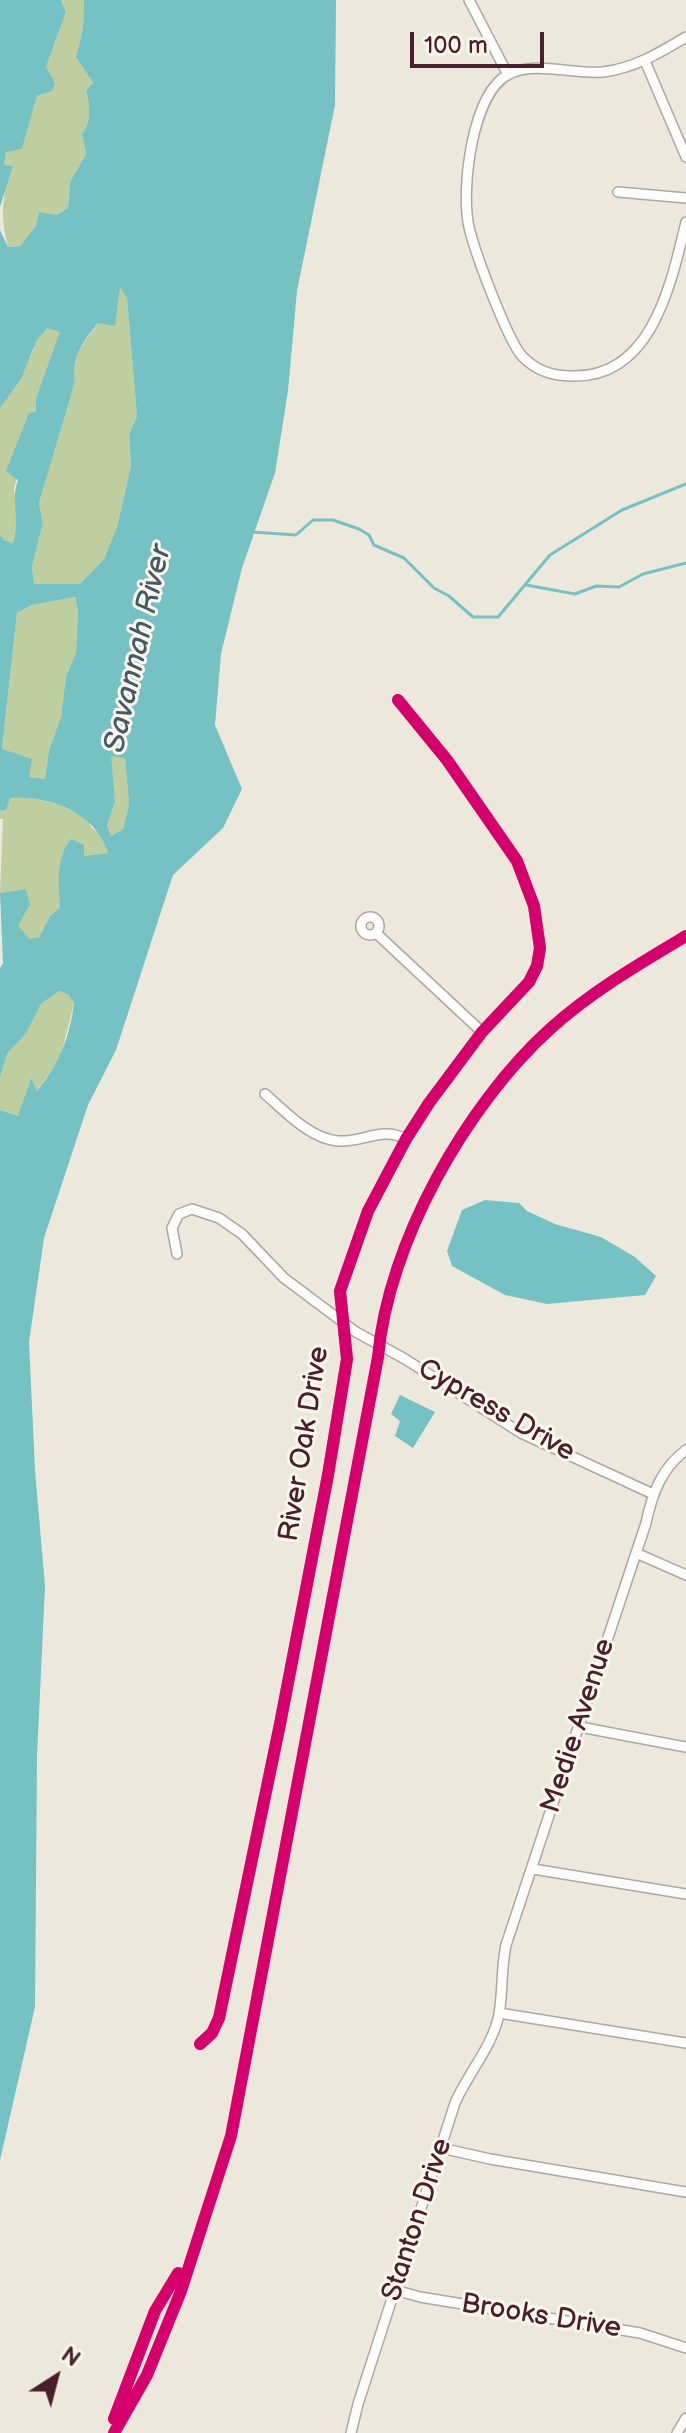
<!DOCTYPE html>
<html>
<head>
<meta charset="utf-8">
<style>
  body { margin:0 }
  #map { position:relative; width:686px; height:2433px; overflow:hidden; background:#ede8dc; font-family:"Balsamiq Sans",sans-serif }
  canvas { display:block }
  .north { position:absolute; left:16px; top:2337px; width:80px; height:80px; -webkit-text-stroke:6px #fbf7ec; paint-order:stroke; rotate:36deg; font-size:22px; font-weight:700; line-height:32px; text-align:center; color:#4a1f2b }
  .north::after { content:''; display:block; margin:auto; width:28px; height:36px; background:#4a1f2b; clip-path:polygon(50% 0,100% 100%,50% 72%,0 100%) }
  .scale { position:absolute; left:410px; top:32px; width:134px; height:36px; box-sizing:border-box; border:4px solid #4a1f2b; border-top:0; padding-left:10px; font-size:24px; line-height:28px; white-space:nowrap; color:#4a1f2b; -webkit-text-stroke:6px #fbf7ec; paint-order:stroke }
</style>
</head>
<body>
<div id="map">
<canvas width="686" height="2433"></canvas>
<div class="north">N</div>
<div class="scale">100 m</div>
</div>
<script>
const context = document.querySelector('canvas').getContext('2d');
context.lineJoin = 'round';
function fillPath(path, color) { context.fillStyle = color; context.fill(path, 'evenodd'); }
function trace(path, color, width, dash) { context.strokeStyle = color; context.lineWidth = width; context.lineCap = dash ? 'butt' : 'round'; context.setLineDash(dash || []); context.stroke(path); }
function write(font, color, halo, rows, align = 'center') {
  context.font = font + ' "Balsamiq Sans",sans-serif'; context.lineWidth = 6; context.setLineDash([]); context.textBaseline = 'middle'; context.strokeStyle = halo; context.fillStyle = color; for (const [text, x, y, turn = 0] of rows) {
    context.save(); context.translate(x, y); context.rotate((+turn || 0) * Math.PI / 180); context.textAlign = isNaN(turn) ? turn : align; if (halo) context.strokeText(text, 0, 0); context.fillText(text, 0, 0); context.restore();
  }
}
const forest = new Path2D(`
  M61,0H84L83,28L76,57L93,83L86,90C90,106 92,120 82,134L86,154L70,182L68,208L36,226L20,246L8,247C0,215 2,197 12,166L4,165L6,151L22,149L37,96L52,91L46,67L66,12Z
  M120,286L127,297L137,416L129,434L131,466L117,527L104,559L80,584H34L32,567L43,523L39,503L75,382C71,356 82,345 97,325C106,313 112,299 120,286Z
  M47,327L61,331L36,398V412L14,488L18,530L13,543L4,540L0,535V408L31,356L37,340Z
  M75,597L78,611L76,653L66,676L61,717L49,750L45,779L29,777L2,749L17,613L32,605Z
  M110,756L125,757L129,804L123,829L111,836L107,826L115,801Z
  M27,797L57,804L87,818L91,827L103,836L108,853L84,856L59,886L61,909L50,916L39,937L31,940L17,926L30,904L26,889L0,893L3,819H0V811L6,810L9,798Z
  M59,991L70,995L74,1003L60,1059L37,1091L31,1079C25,1092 24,1104 18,1116L0,1110V1077L7,1054L26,1032L41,1004Z`);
const water = new Path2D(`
  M0,0H61L66,12L46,67L55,83L52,91L37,96L22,149L6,152L4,165L13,166L0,207Z
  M84,0H336L335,105L297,291L288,391L275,473L242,568L221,654L215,725L242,789L223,828L173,875L116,1050L88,1105L44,1238L29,1342L35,1470L45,1586L37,1757L35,2007L0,2160V1110L18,1116L31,1078L37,1091C59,1065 70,1036 74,1003L69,995L59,991L41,1004L26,1033L7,1054L0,1077V968L3,963L0,893L26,889L30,904L18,926L30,939L39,937L50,916L60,908C59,886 55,858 71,839L84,845V856L108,853C97,813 49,795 10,798L6,810L0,811V535L4,540L13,543C21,521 10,500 18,480L6,471L29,413L36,412V398L60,332L47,328L37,340L21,379L0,408V230L8,247L20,246L36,226L39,212L56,215L68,208L70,182L86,154L82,134C92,120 90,106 86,90L93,83L76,57L83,28ZM120,287L127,298L137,416L129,434L131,466L117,527L104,559L80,584H34L32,567L43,523L39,503L75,382C71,356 83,342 98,323L115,326ZM75,597L78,611L76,653L66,676L61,717L49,750L45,779L29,777L32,759L2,749L17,613L32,605ZM111,756L125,758L129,804L123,829L111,836L107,826L115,801Z
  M485,1200L519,1203L527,1211L555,1224L601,1237L635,1257L656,1276L645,1295L547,1304L505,1295L452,1266L447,1251L462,1210Z
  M400,1395L435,1412L413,1448L395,1436L400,1421L391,1414Z`);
const stream = new Path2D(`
  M252,532L296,535L313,520H333L359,529L369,535L374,545L404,558L434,588L449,596L473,617H498L550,555L622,510L686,484
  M526,585L575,594L596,586L619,587L643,574L686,563`);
const minor = new Path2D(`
  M469,0L508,75
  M686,37C659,53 635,68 603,72C574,75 534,60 507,75C472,96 462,185 468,222C472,246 507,339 522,356C535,370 553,376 571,376C652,379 671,284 686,222
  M645,61L686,157
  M618,192L686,198
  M361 926a9 9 0 1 1 18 0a9 9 0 1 1-18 0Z
  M376,933L482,1032
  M265,1094C285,1111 310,1139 338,1141C363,1143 381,1126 406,1139
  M177,1254L172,1228L179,1214L192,1209L219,1218L242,1234L284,1278L356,1332L405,1359L521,1433L653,1494
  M636,1553L686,1575
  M580,1727L686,1747
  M533,1869L686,1894
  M499,2013L686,2043
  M200,2044L212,2033L219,2018L280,1724L328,1475L347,1359L340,1291L368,1211L406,1139L429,1103L482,1032L529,982L537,966L540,948L534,906L517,861L447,760L398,700
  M441,2148L490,2159L686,2192
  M395,2290L420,2297L640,2333L686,2348
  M351,2433L358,2404L455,2103C468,2073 493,2046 499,2014C503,1991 501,1968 506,1945L646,1523C652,1495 661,1468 686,1450
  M677,2433L686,2418`);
const cycleway = new Path2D(`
  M200,2044L212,2033L219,2018L280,1724L328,1475L347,1359L340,1291L368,1211L406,1139L429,1103L482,1032L529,982L537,966L540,948L534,906L517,861L447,760L398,700
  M114,2419L155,2311L178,2273
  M114,2433L147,2375L181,2291L231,2136L378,1357C388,1243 466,1105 550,1029C591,992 639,964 686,936`);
const streetNames = [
  ["Cypress Drive",496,1411,30],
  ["River Oak Drive",305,1444,-81],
  ["Medie Avenue",579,1726,-72],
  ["Stanton Drive",418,2220,-72],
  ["Brooks Drive",541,2317,9]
];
const waterNames = [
  ["Savannah River",139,649,-77]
];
fillPath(forest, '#bece9e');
fillPath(water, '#75c2c4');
trace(stream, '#75c2c4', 3);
trace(minor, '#afa6a1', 12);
trace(minor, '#fcfcfa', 9);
trace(cycleway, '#d6006c', 12);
write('28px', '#4a1f2b', '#fbf7ec', streetNames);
write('italic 30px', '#465964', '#fbf7ec', waterNames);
</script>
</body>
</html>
